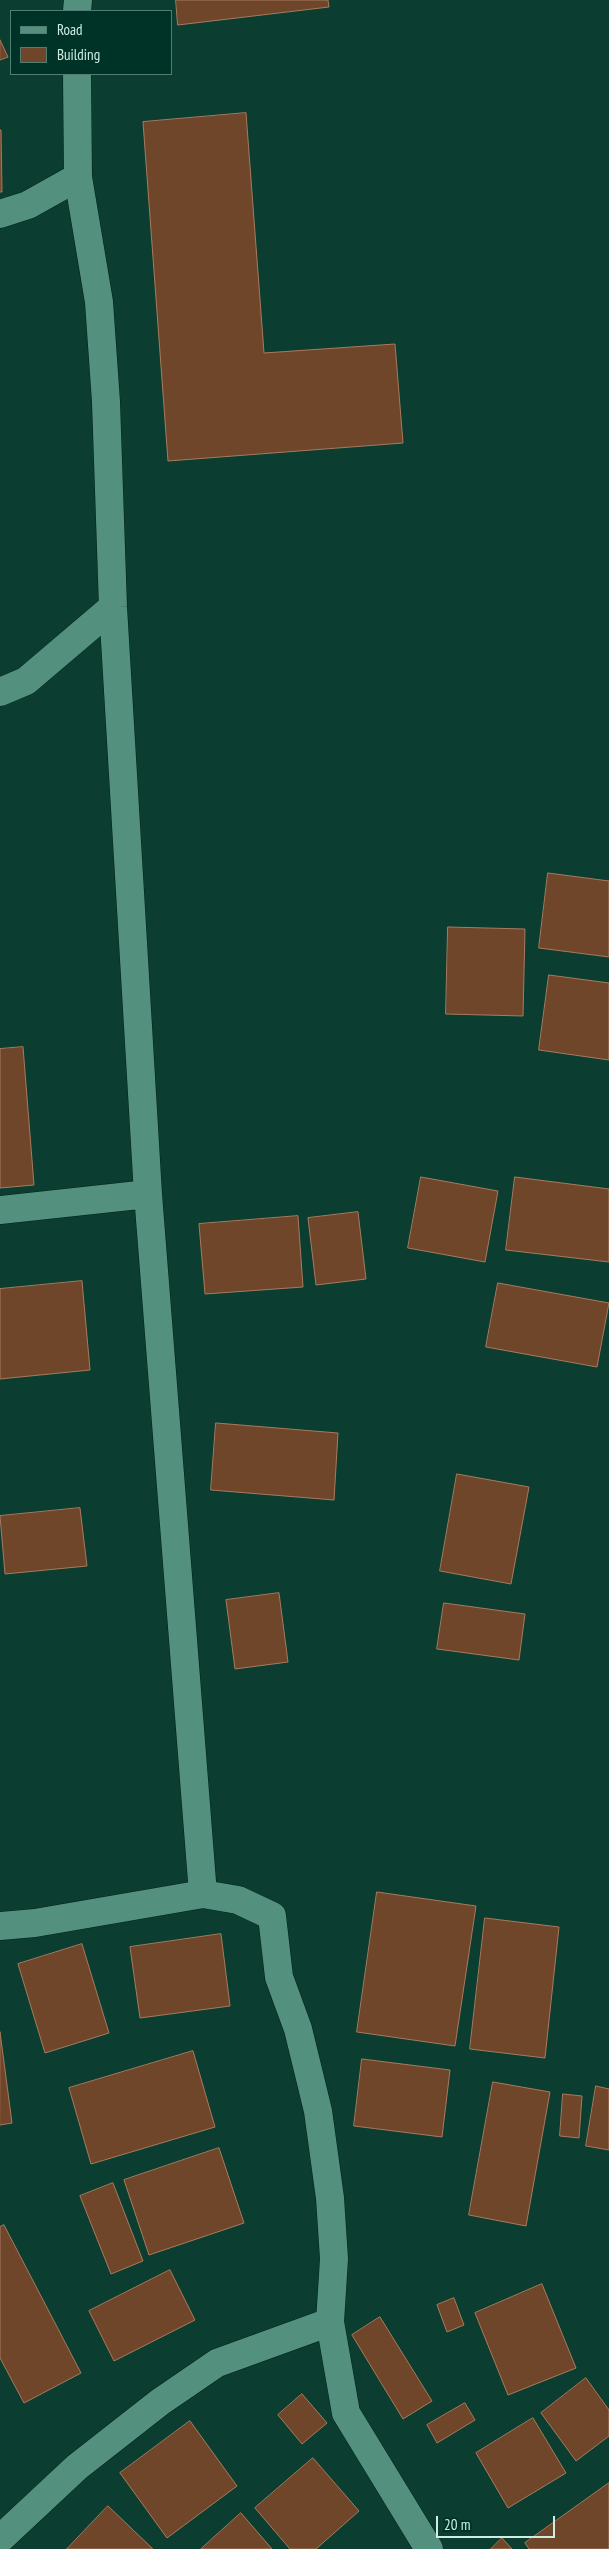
<!DOCTYPE html>
<html>
<head>
<meta charset="utf-8">
<style>
  body { margin:0 }
  #map { position:relative; width:609px; height:2549px; overflow:hidden; background:#0b3e31; font-family:"PT Sans Narrow",sans-serif }
  canvas { display:block }
  .legend { position:absolute; left:10px; top:10px; width:162px; height:65px; box-sizing:border-box; background:#003327; border:1px solid #537d72; margin:0; padding:6px 9px; list-style:none; font-size:15px; color:#cfede3 }
  .legend li { display:flex; align-items:center; gap:10px; height:25px }
  .legend b { width:25px; border:1px solid #537d72 }
  .scale { position:absolute; left:436px; top:2516px; width:119px; height:22px; box-sizing:border-box; border:2px solid #cfede3; border-top:0; padding-left:6px; font-size:15px; line-height:18px; white-space:nowrap; color:#cfede3; -webkit-text-stroke:4px #003327; paint-order:stroke }
</style>
</head>
<body>
<div id="map">
<canvas width="609" height="2549"></canvas>
<ul class="legend">
<li><b style="height:6px;background:#53907e"></b>Road</li>
<li><b style="height:14px;background:#70462b"></b>Building</li>
</ul>
<div class="scale">20 m</div>
</div>
<script>
const context = document.querySelector('canvas').getContext('2d');
context.lineJoin = 'round';
function fillPath(path, color) { context.fillStyle = color; context.fill(path, 'evenodd'); }
function trace(path, color, width, dash) { context.strokeStyle = color; context.lineWidth = width; context.lineCap = dash ? 'butt' : 'round'; context.setLineDash(dash || []); context.stroke(path); }
const building = new Path2D(`
  M176,0H328L329,7L178,25Z
  M0,40L8,57L0,60Z
  M246,113L264,353L395,344L403,443L168,461L143,122Z
  M0,130H1L2,192H0Z
  M548,873L609,881V957L539,948Z
  M448,927L525,929L523,1016L446,1014Z
  M549,975L609,983V1060L539,1050Z
  M23,1047L34,1185L0,1188V1049Z
  M421,1177L498,1191L485,1262L408,1248Z
  M515,1177L609,1189V1262L506,1250Z
  M358,1212L366,1279L316,1285L308,1218Z
  M298,1216L303,1287L205,1294L199,1224Z
  M82,1281L90,1370L0,1379V1289Z
  M498,1283L609,1303L597,1367L486,1347Z
  M216,1423L338,1433L334,1500L211,1490Z
  M457,1474L529,1487L511,1584L440,1571Z
  M80,1508L87,1566L5,1574L0,1516Z
  M279,1593L288,1662L235,1669L226,1600Z
  M444,1603L525,1614L519,1660L437,1649Z
  M377,1892L476,1906L455,2046L357,2032Z
  M485,1918L559,1927L545,2058L470,2049Z
  M221,1934L230,2006L140,2018L130,1947Z
  M82,1944L109,2033L45,2053L18,1964Z
  M0,2032L12,2123L0,2125Z
  M193,2051L215,2127L91,2164L69,2088Z
  M362,2059L450,2070L442,2137L354,2126Z
  M493,2082L550,2092L526,2226L469,2215Z
  M596,2086L609,2089V2150L586,2146Z
  M563,2094L582,2096L579,2138L560,2136Z
  M219,2148L244,2223L149,2255L124,2180Z
  M113,2183L143,2261L111,2274L80,2196Z
  M4,2225L81,2373L24,2403L0,2358V2227Z
  M170,2270L195,2320L114,2361L89,2311Z
  M542,2284L576,2368L508,2395L475,2313Z
  M454,2298L464,2325L447,2332L437,2305Z
  M380,2317L432,2401L403,2419L352,2335Z
  M586,2378L609,2410V2436L576,2461L541,2413Z
  M302,2394L327,2423L302,2444L278,2415Z
  M465,2403L475,2420L437,2443L427,2425Z
  M533,2418L566,2473L508,2508L476,2453Z
  M190,2421L237,2486L167,2538L120,2473Z
  M313,2458L359,2511L316,2549H290L255,2508Z
  M609,2483V2549H529L525,2543Z
  M108,2506L153,2549H67Z
  M241,2513L272,2549H201Z
  M502,2538L512,2549H491Z`);
const minor = new Path2D(`
  M77,11L78,0
  M77,74L78,177L99,302L106,402L113,607L148,1194L203,1894
  M0,214L28,205L78,177
  M0,692L26,681L113,607
  M0,1210L148,1194
  M0,1926L35,1923L203,1894L238,1900L272,1916L279,1977L298,2029L318,2111L330,2198L334,2259L330,2322L346,2413L429,2549
  M0,2539L77,2467L160,2402L217,2363L330,2322`);
fillPath(building, '#70462b');
trace(building, '#a87a5e', 1);
trace(minor, '#01221a', 29);
trace(minor, '#53907e', 28);
</script>
</body>
</html>
